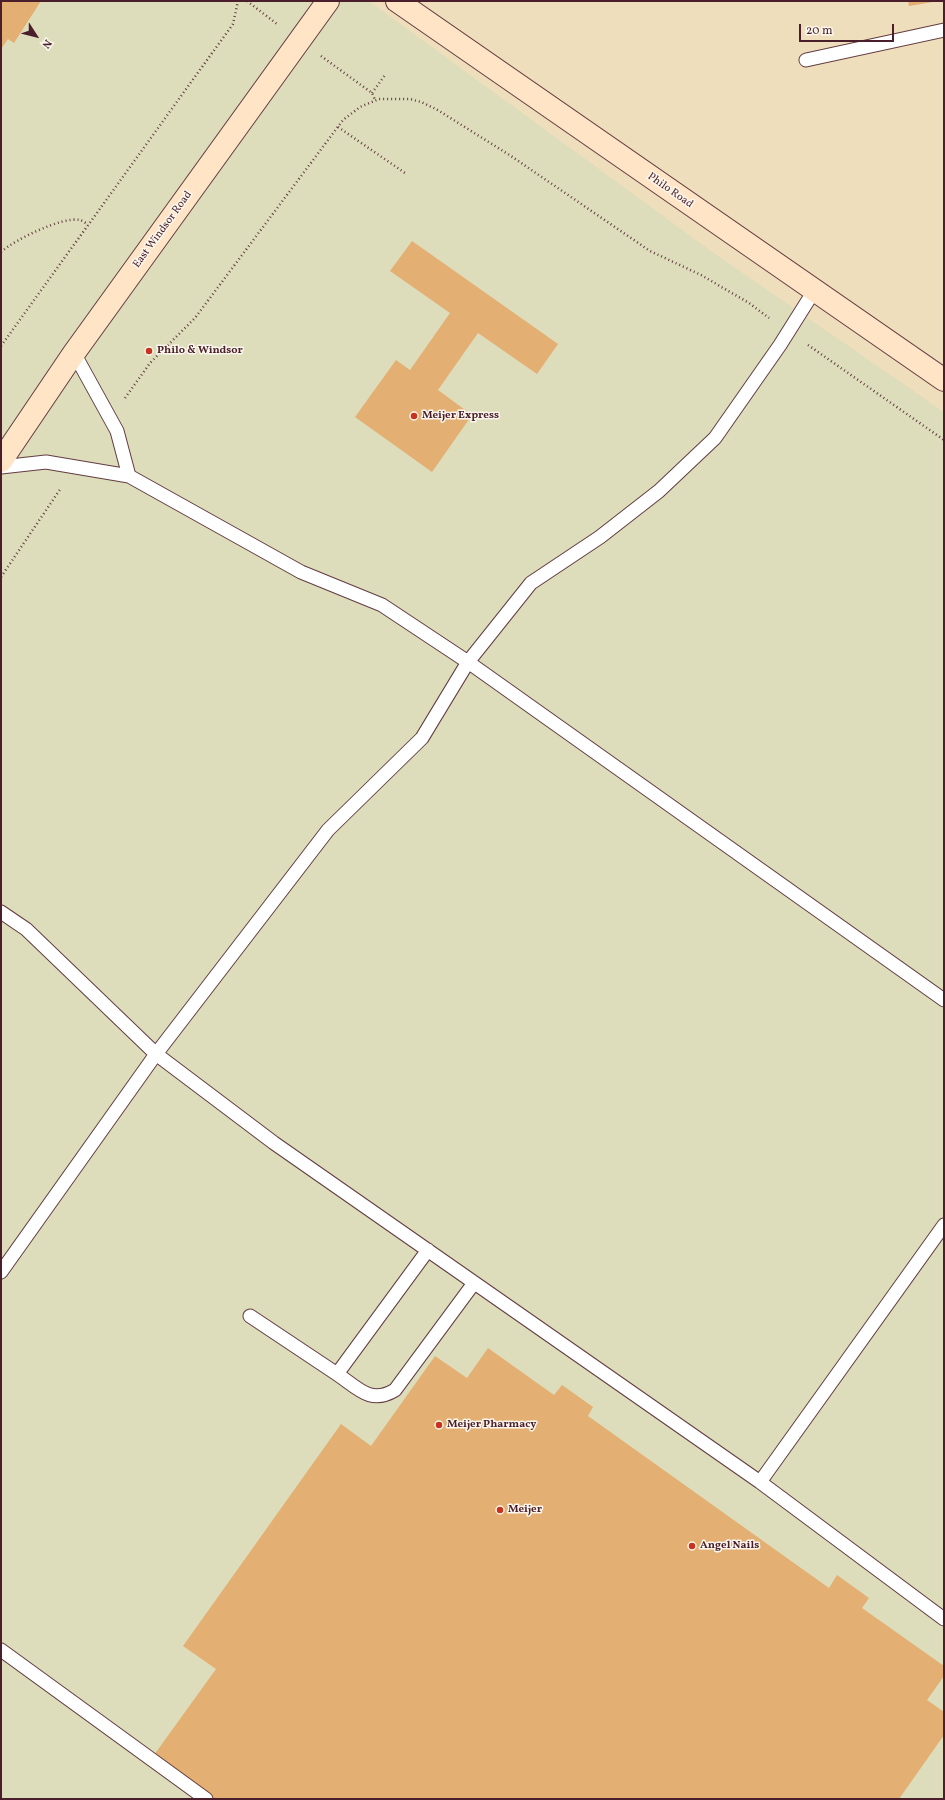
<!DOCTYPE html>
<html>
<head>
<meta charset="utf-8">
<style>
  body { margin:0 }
  #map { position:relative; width:945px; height:1800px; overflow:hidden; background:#efdebc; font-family:Vollkorn,serif }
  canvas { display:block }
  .frame { position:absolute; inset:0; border:2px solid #4a1f2b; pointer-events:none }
  .north { position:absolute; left:16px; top:16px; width:40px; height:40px; -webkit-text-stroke:3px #fbf7ec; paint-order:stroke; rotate:126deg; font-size:11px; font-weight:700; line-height:16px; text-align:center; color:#4a1f2b }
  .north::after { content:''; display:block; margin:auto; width:14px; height:18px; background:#4a1f2b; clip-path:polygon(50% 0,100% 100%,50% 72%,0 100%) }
  .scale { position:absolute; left:799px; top:24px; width:95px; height:18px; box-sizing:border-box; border:2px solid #4a1f2b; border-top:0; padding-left:5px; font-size:12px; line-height:14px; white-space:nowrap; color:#4a1f2b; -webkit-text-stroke:3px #fbf7ec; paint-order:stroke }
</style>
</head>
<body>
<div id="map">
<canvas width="945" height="1800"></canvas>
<div class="frame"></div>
<div class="north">N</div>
<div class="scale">20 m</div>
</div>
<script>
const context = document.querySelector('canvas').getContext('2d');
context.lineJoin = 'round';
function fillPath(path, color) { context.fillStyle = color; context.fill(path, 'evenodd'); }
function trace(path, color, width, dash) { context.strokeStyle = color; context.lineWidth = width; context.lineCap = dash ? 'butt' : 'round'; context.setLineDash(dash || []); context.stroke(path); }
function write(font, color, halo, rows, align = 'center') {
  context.font = font + ' Vollkorn,serif'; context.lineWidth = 3; context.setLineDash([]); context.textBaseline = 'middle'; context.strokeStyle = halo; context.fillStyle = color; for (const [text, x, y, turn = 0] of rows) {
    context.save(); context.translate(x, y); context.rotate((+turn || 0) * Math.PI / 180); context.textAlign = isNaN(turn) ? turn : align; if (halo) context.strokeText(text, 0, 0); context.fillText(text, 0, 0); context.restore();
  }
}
const built = new Path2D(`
  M1,1H369L714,253L944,412V1799H1Z`);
const building = new Path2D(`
  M1,1H41L14,43L8,39L1,49Z
  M908,1H933V2L909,6Z
  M412,241L558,344L537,374L478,333L438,390L472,415L432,472L355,417L396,360L410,370L450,313L390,271Z
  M488,1348L554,1395L562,1385L593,1407L588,1416L829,1588L837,1575L869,1598L862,1608L944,1666V1676L927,1700L944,1712V1735L899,1799H215L154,1755L216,1669L183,1646L341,1424L371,1446L435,1356L467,1378Z`);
const path = new Path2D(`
  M247,1L277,24
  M321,56L372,93L375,100
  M372,93L385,75
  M338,127L405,173
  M1,252C14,240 63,216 80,220C83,221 86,223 88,225
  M808,345L944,440
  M1,346L233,24L238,1
  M125,398L150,363L195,318L343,120L360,107L379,99H410L421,102L436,109L511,156L650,251L701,275L749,303L769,318
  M1,577L61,488`);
const lane = new Path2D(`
  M806,60L944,30
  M74,353L117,431L129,476
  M1,467L46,462L129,476L301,572L382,605L468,662L944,1000
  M1,912L26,929L156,1054L274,1143L760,1482L944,1619
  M1,1272L156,1054L328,830L422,738L468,662L531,583L600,537L659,491L715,438L780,345L814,291
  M250,1316L337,1374L428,1250
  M337,1374C358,1388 370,1405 395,1390L474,1283
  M760,1482L944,1225
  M1,1650L206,1799`);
const secondary = new Path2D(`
  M397,1L944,380
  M1,461L74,353L328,1`);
const markers = [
  [149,351,4,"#c8321e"],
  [414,416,4,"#c8321e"],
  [439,1425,4,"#c8321e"],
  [500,1510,4,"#c8321e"],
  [692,1546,4,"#c8321e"]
];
const streetNames = [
  ["Philo Road",670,191,35],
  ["East Windsor Road",163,230,-54]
];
const poiNames = [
  ["Philo & Windsor",157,351],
  ["Meijer Express",422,416],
  ["Meijer Pharmacy",447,1425],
  ["Meijer",508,1510],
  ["Angel Nails",700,1546]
];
fillPath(built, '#ddddbc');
fillPath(building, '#e4af72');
trace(lane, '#633c41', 15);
trace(secondary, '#633c41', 24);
trace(path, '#633c41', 2.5, [1, 3]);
trace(lane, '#fff', 13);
trace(secondary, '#ffe4c6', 22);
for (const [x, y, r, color] of markers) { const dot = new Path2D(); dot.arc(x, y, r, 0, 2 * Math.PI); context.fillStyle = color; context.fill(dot); trace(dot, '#fbf7ec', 1.5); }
write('11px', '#4a1f2b', '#fbf7ec', streetNames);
write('bold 11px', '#4a1f2b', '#fbf7ec', poiNames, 'left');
</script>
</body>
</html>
